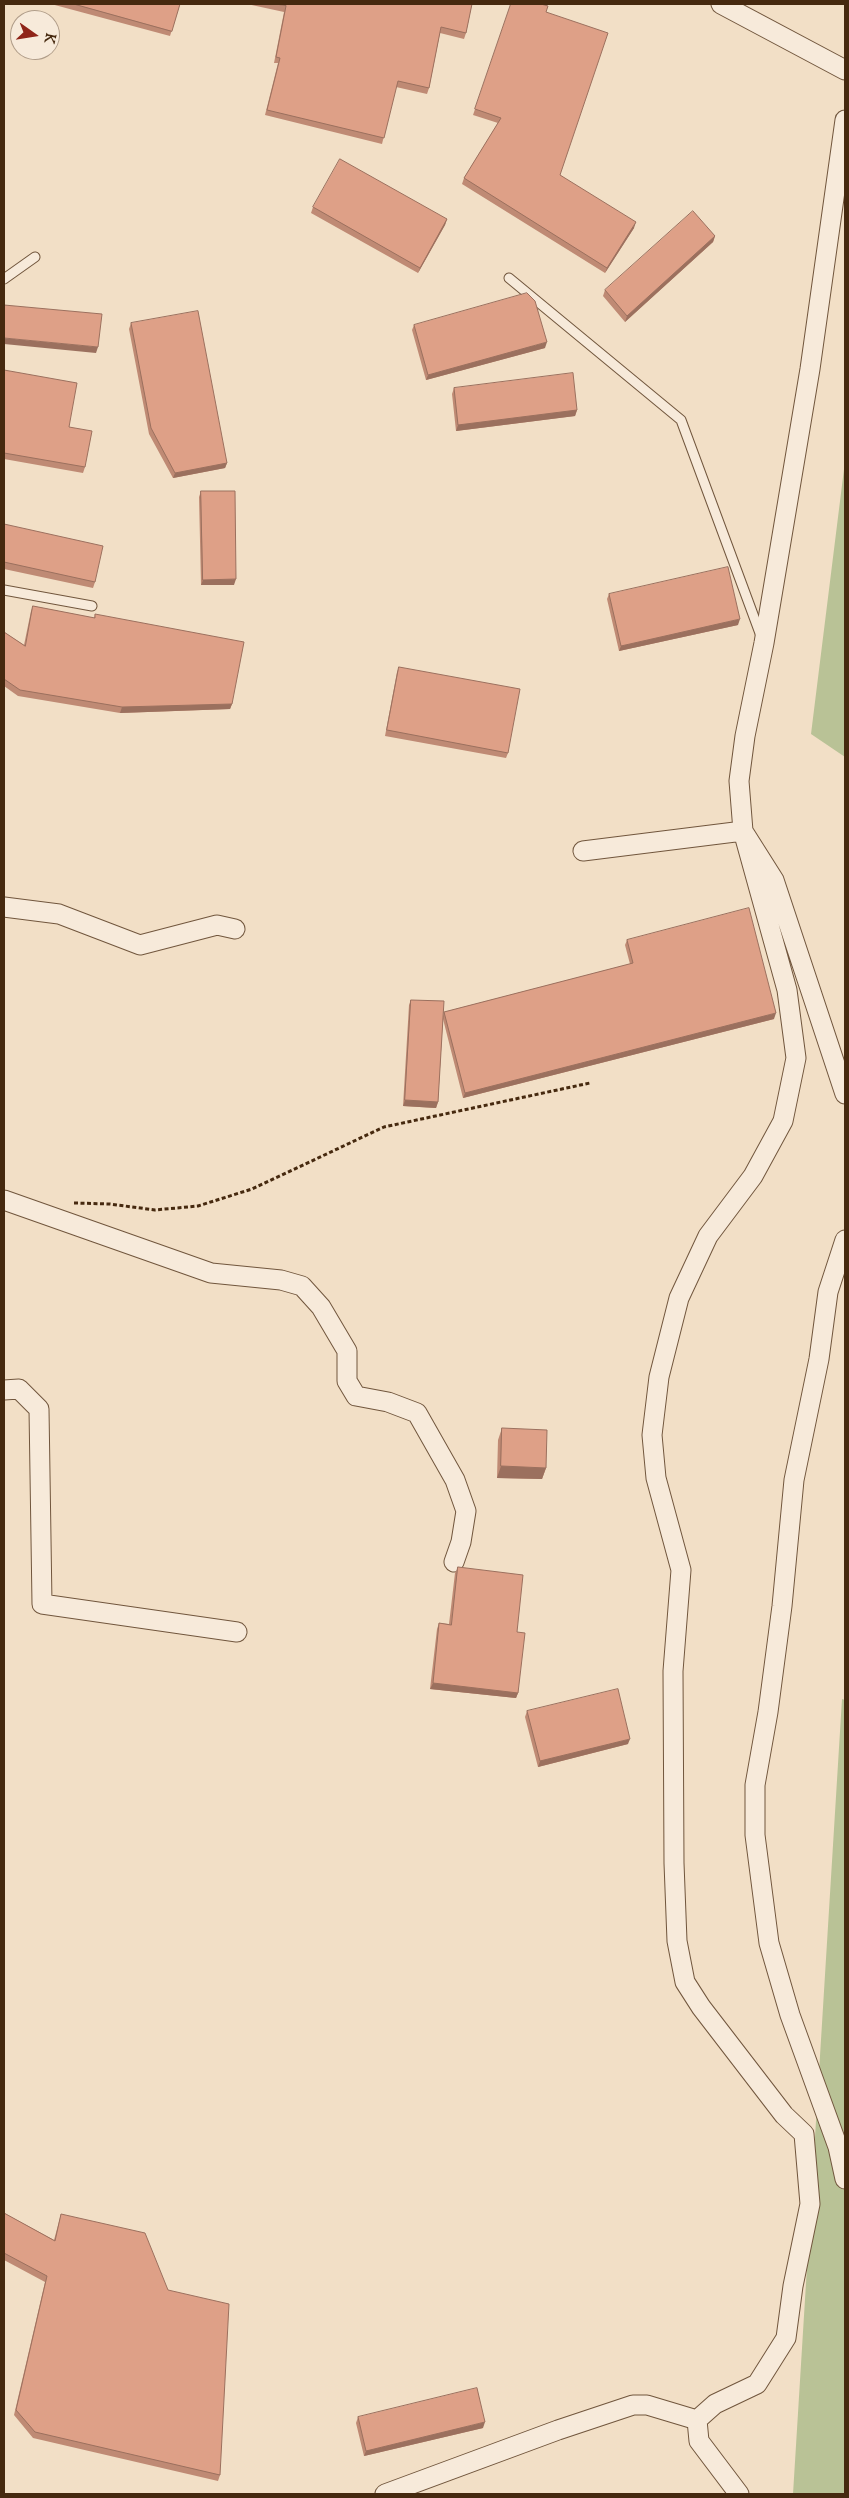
<!DOCTYPE html>
<html>
<head>
<meta charset="utf-8">
<style>
  body { margin:0 }
  #map { position:relative; width:849px; height:2498px; overflow:hidden; background:#f2dfc6; font-family:"Sorts Mill Goudy",serif }
  canvas { display:block }
  .frame { position:absolute; inset:0; border:5px solid #46290f; pointer-events:none }
  .north { position:absolute; left:10px; top:10px; width:50px; height:50px; box-sizing:border-box; background:#f7eada; border:1px solid #b09d89; border-radius:50%; rotate:103deg; font-size:14px; font-weight:700; line-height:20px; text-align:center; color:#46290f }
  .north::after { content:''; display:block; margin:auto; width:18px; height:22px; background:#8f2418; clip-path:polygon(50% 0,100% 100%,50% 72%,0 100%) }
</style>
</head>
<body>
<div id="map">
<canvas width="849" height="2498"></canvas>
<div class="frame"></div>
<div class="north">K</div>
</div>
<script>
const context = document.querySelector('canvas').getContext('2d');
context.lineJoin = 'round';
function fillPath(path, color) { context.fillStyle = color; context.fill(path, 'evenodd'); }
function trace(path, color, width, dash) { context.strokeStyle = color; context.lineWidth = width; context.lineCap = dash ? 'butt' : 'round'; context.setLineDash(dash || []); context.stroke(path); }
const green = new Path2D(`
  M845,461V757L811,734Z
  M842,1699L845,1700V2494H793Z`);
const path = new Path2D(`
  M74,1203L110,1204L155,1210L198,1206L252,1189L384,1127L590,1083`);
const service = new Path2D(`
  M509,278L681,420L761,636
  M4,279L35,257
  M4,590L92,606`);
const minor = new Path2D(`
  M721,4L845,70
  M583,851L743,831L774,880L845,1094
  M4,907L59,914L140,945L217,925L235,929
  M4,1200L211,1273L281,1280L302,1286L321,1307L347,1351V1381L356,1396L388,1402L417,1413L455,1480L466,1511L461,1542L454,1562
  M845,1240L828,1292L819,1359L794,1480L782,1606L768,1712L755,1785V1835L769,1943L790,2015L838,2147L845,2179
  M4,1390L19,1389L39,1409L42,1604L237,1632
  M385,2494L558,2430L633,2405H647L697,2420
  M739,2494L699,2441L697,2420L715,2404L757,2384L786,2338L793,2286L810,2204L804,2134L784,2115L701,2007L685,1982L677,1941L674,1863L673,1671L681,1570L656,1478L652,1435L659,1377L679,1298L708,1236L753,1176L783,1121L796,1058L787,990L743,831L739,781L745,736L764,643L810,369L845,120`);
const wall = new Path2D(`
  M51,4H180L170,36Z
  M247,4H472L466,33L464,39L440,33L429,88L427,94L396,87L382,144L265,115L278,63H274L284,12Z
  M511,4L546,12L560,175L634,228L605,273L462,184L464,178L498,123L473,115Z
  M313,207L447,219L445,225L418,273L311,213Z
  M715,236L713,242L625,322L603,296L605,290Z
  M131,323L227,463L225,468L173,478L149,434L129,329Z
  M414,325L545,348L426,380L412,330Z
  M4,370L69,427L85,467L83,473L4,459Z
  M454,388L577,410L575,416L456,431L452,394Z
  M201,491L234,585H201L199,497Z
  M4,524L95,582L93,588L4,569Z
  M609,594L738,625L619,651L607,599Z
  M33,606L94,618L95,614L232,704L230,709L120,713L18,696L4,686V632L24,645L31,611Z
  M399,667L508,753L506,758L385,736L397,672Z
  M627,940L774,1019L463,1098L443,1019L438,1102L436,1108L403,1106L409,1005L411,1000L443,1016L444,1012L630,964L625,945Z
  M502,1428L546,1468L542,1479L497,1478L498,1440Z
  M458,1567L517,1632L518,1693L516,1698L430,1689L437,1629L439,1623L449,1624L455,1573Z
  M527,1711L628,1744L538,1767L525,1717Z
  M4,2213L54,2240L61,2214L220,2475L218,2481L33,2438L14,2415L45,2282L4,2260Z
  M358,2417L483,2428L364,2456L356,2423Z`);
const shadedWall = new Path2D(`
  M447,219L445,225L418,273L420,268Z
  M636,222L634,228L605,273L607,268Z
  M715,236L713,242L625,322L627,316Z
  M4,338L98,347L96,353L4,344Z
  M547,342L545,348L426,380L428,375Z
  M577,410L575,416L456,431L458,425Z
  M227,463L225,468L173,478L175,473Z
  M236,579L234,585H201L203,580Z
  M740,619L738,625L619,651L621,646Z
  M232,704L230,709L120,713L122,707Z
  M776,1013L774,1019L463,1098L465,1093Z
  M405,1100L438,1102L436,1108L403,1106Z
  M501,1466L546,1468L542,1479L497,1478Z
  M433,1683L518,1693L516,1698L430,1689Z
  M630,1739L628,1744L538,1767L540,1761Z
  M485,2422L483,2428L364,2456L366,2451Z`);
const building = new Path2D(`
  M74,4H180L172,31Z
  M276,4H472L466,33L441,27L429,88L398,81L384,138L267,110L280,58L276,57L286,6Z
  M511,4H541L548,6L546,12L608,33L560,175L636,222L607,268L464,178L501,118L475,109Z
  M340,159L447,219L420,268L313,207Z
  M693,211L715,236L627,316L605,290Z
  M527,293L535,301L547,342L428,375L414,325Z
  M4,305L102,314L98,347L4,338Z
  M198,311L227,463L175,473L151,428L131,323Z
  M4,370L77,383L69,427L92,431L85,467L4,453Z
  M573,373L577,410L458,425L454,388Z
  M201,491H235L236,579L203,580Z
  M4,524L103,546L95,582L4,562Z
  M728,567L740,619L621,646L609,594Z
  M33,606L95,618V614L244,642L232,704L122,707L20,690L4,679V632L25,646Z
  M399,667L520,689L508,753L387,730Z
  M749,908L776,1013L465,1093L444,1012L633,963L627,940Z
  M411,1000L444,1001L438,1102L405,1100Z
  M502,1428L547,1430L546,1468L501,1466Z
  M458,1567L523,1575L517,1632L525,1633L518,1693L433,1683L439,1623L451,1625Z
  M618,1689L630,1739L540,1761L527,1711Z
  M4,2213L55,2241L61,2214L145,2233L168,2290L229,2304L220,2475L35,2432L16,2410L47,2276L4,2253Z
  M477,2388L485,2422L366,2451L358,2417Z`);
fillPath(green, '#b9c296');
trace(service, '#71563d', 11);
trace(minor, '#71563d', 21);
trace(path, '#46290f', 3, [4, 2.5]);
trace(service, '#f7eada', 9);
trace(minor, '#f7eada', 19);
fillPath(wall, '#bf8a74');
fillPath(shadedWall, '#9b705e');
fillPath(building, '#dea087');
trace(building, '#9b705e', 1);
</script>
</body>
</html>
